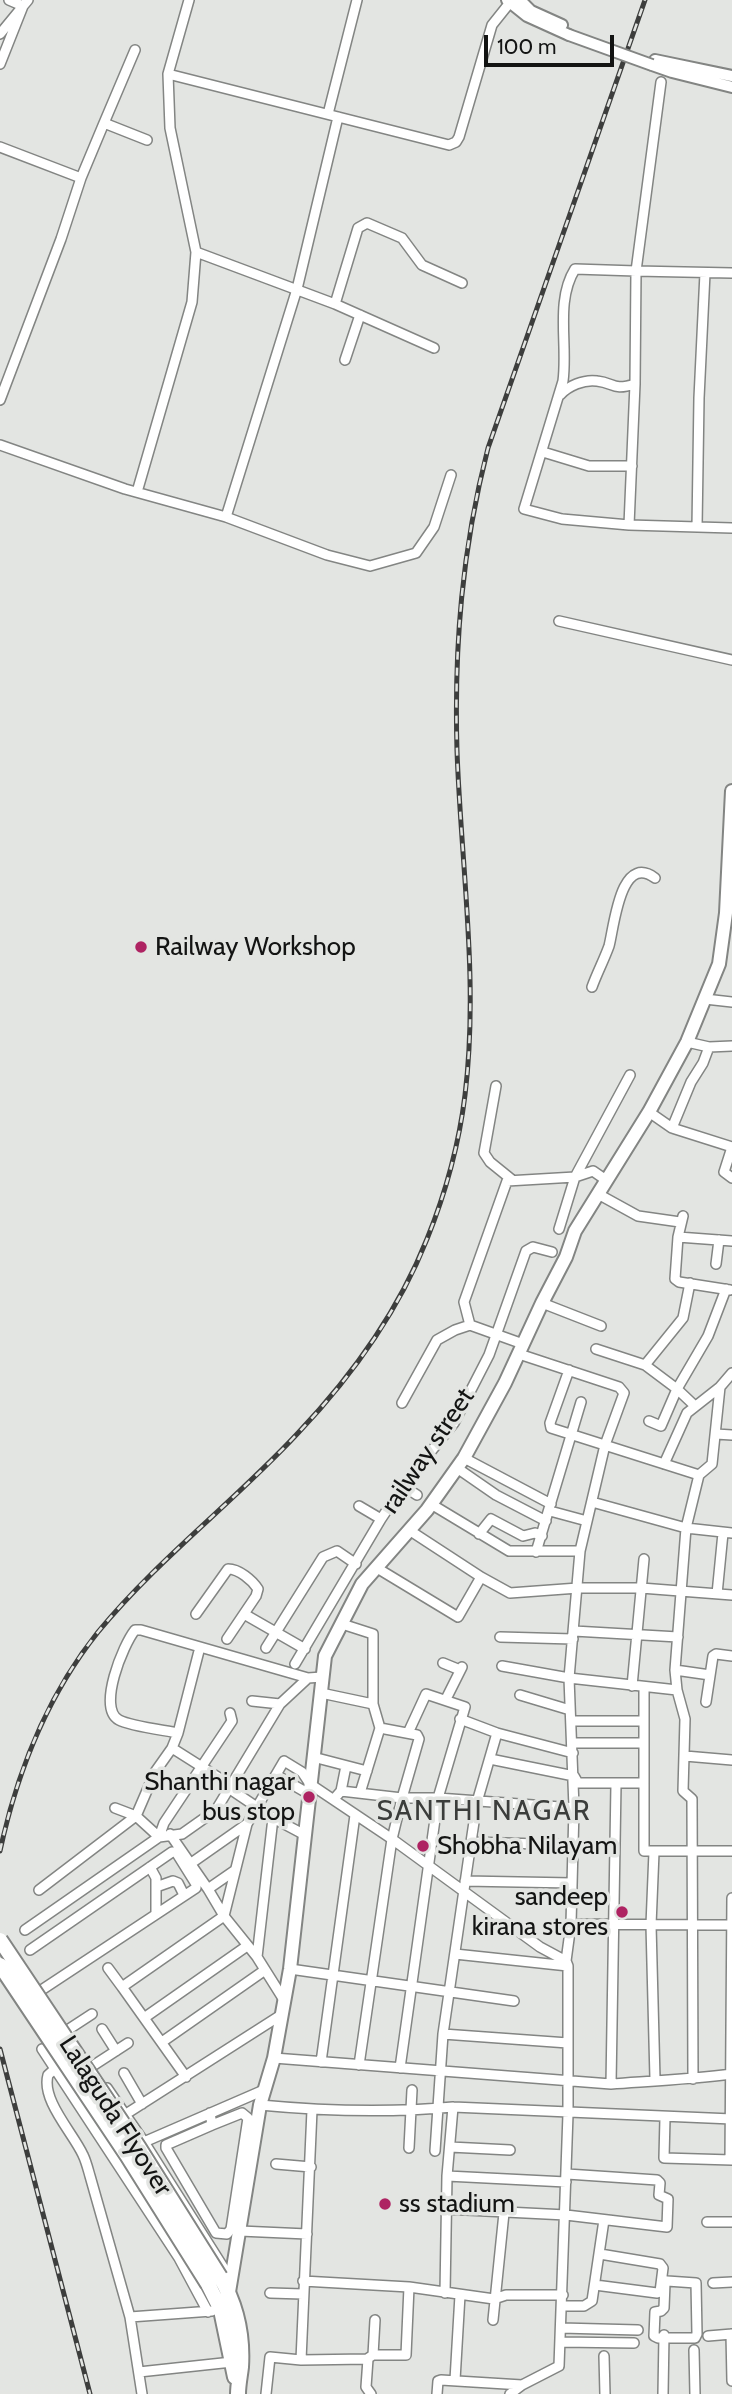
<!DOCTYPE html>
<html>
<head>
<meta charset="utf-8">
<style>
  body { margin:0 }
  #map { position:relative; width:732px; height:2394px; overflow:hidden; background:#e3e5e2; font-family:Cabin,sans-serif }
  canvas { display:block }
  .scale { position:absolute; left:484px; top:35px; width:130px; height:32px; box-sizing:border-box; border:4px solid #131413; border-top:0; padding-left:9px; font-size:21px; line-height:24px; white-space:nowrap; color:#131413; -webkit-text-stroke:5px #e3e5e2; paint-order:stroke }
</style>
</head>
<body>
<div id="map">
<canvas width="732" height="2394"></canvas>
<div class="scale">100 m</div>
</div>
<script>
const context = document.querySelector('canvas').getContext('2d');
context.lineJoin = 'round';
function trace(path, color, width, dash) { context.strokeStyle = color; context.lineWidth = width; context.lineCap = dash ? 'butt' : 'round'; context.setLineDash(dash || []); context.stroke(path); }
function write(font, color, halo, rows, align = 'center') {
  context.font = font + ' Cabin,sans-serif'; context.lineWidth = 7; context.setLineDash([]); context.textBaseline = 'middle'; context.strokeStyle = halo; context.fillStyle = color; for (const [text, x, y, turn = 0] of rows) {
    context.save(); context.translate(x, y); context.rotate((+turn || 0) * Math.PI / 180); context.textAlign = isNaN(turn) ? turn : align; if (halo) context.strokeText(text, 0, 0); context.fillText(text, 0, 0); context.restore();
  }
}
const minor = new Path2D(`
  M0,34L23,6L9,0
  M0,64L23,6L28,0
  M168,74L449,145L456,142L459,137L492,25L512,0
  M328,114L357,0
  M104,123L135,50
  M0,147L81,178
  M196,252L335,304L434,348
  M732,273L636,271L635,384L629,525L732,528
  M335,304L358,228L367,223L402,238L422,265L462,283
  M345,360L360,315
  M560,395C568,386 584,379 597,381C615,383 612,391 635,384
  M0,400L61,239L81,178L104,123L147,140
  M0,445L125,489L226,517L327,555L370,566L416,553L434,527L451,475
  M543,452L589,466H632
  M137,492L192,302L196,252L170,128L168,74L189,0
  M226,517L297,289L338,117
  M629,525L562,519L524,509L563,381C568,344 555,301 575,269L636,271L661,82
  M697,527L699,398L705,273
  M559,621L732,660
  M592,987C597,973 604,960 609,946C614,928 620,852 655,878
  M705,999L732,1002
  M687,1042L709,1047L732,1046
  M496,1086L484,1153L490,1162L511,1179
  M649,1112L672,1128L691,1082L703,1063L709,1047
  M672,1128L732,1147L724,1172L732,1178
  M598,1194L638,1216L680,1222
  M683,1216L678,1237L675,1279L679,1282L730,1290
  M559,1229L575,1177L630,1075
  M678,1237L732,1241
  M716,1264L719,1240
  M542,1303L601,1326
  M470,1325L464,1302L507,1181L575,1177L593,1171L606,1180
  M596,1349L645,1365L677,1389L695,1406
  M645,1365L683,1318L690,1283
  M569,1370L550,1423L551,1428L699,1475
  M402,1403L437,1340L455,1330L470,1325L523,1344
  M649,1421L661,1426L677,1389L708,1336L726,1289
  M716,1434L732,1435
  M464,1458L551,1504
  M664,1464L687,1413L720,1387L732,1373
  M457,1468L496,1495L546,1521
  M403,1486L417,1495
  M592,1502L686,1528L732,1533
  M431,1504L509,1551H580
  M359,1506L381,1519
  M550,1511L587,1521
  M409,1530L481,1577L510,1593L578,1588H641L732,1595
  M479,1534L491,1519L523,1536L535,1533L542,1536
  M536,1552L581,1402
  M377,1568L458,1617L481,1577
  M717,1594L723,1533
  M196,1614L228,1569C239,1569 252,1580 258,1589L256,1596L227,1639
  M244,1614L305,1649
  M342,1624L373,1634V1704L380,1728L360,1793
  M574,1631L678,1637
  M500,1637L573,1639
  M266,1648L323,1557L337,1551L356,1564
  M443,1663L460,1670
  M295,1664L381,1519L403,1486L454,1423L489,1355L526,1251L533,1247L552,1252
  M502,1666L569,1678L677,1690
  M675,1670L710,1675
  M632,1686L644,1559
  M644,1688V1851H732
  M321,1693L373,1704
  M520,1695L570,1710
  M446,1699L462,1667
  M252,1701L280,1704
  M706,1702L713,1656L716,1654L732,1656
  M460,1719L497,1733L573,1753
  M571,1721H644
  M178,1733L200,1647
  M572,1743H644
  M172,1748L178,1733C163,1730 130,1726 119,1720C97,1708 123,1645 135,1630H141L308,1678L322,1677
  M685,1756L732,1760
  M313,1757L367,1771
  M490,1759L574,1776L578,1783H644
  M276,1775L309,1794
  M230,1789L273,1818L305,1835
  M341,1791L346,1766
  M334,1799L341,1791L402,1798H438L574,1808
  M115,1808L136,1816L155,1772L172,1748L232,1786
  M170,1834L208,1889L224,1916L257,1957L284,2000
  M471,1842L573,1845
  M654,1852L651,1925L655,2079
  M190,1864L247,1824
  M150,1867L156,1878V1914
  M465,1881L572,1883
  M156,1887L173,1881L178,1883L184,1895
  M208,1889L234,1871
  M39,1890L136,1816L159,1837L164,1823L232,1721L230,1713
  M571,1924L732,1925
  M25,1930L159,1837L182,1834L216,1810L280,1704L308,1678
  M30,1950L172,1852H176L196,1884V1888L40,1991
  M455,1954L568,1966
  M257,1957L273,1818
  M108,1968L122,1987
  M290,1969L514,2001
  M144,2018L247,1946
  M102,2029L116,2051
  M443,2034L568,2043
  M70,2037L66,2031L92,2014
  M162,2042L265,1970
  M42,2049L179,2258L208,2312
  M274,2058L611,2084C652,2081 692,2079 732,2074
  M66,2059L48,2075C41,2100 73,2133 83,2155C86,2161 88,2169 90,2176L130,2317L142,2394
  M321,2062L355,1815
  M359,2065L392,1839L402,1798L419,1739L417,1735L380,1728
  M91,2067L128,2043
  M400,2068L438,1798L465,1707L426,1694L408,1733
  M124,2073L142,2104
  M186,2077L122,1987L224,1916L247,1824L284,1761L302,1772L310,1784L392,1839L540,1947L566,1961
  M693,2079L692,1799L683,1791L685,1719L677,1690L675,1670L686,1528L699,1475L712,1464L720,1387
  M611,2084L616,1784
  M107,2088L144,2142L230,2278
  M260,2105C323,2111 389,2113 453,2107L732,2119
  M210,2113L212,2125L166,2145V2148L216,2233L227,2234L231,2229L248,2118L242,2113L212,2125
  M126,2114L281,2015
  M665,2118L664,2158L732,2160
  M144,2142L264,2090
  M450,2147L510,2150
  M409,2148L412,2090
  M435,2151L443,2034L471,1842L477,1802L497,1733
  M730,2160L732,1898
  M276,2164L311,2167
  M447,2176L566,2182
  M446,2209L566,2215L667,2227L668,2199L659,2195L660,2183L657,2180L567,2174
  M707,2222H732
  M240,2231L307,2234
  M303,2281L409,2287L494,2299L506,2295H563
  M667,2281L696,2283L697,2334L695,2338H658L654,2336L655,2312L661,2311L664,2308L665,2283Z
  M713,2283L732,2282
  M595,2285L657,2293L660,2292L663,2268L660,2264L600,2254
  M270,2293L303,2294
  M445,2293L447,2176L453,2107
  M563,2306H584L592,2301L604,2220
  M130,2317L212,2311
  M493,2320L504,2213
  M561,2328L638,2330
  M731,2334L732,2381
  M708,2336L732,2334
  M561,2342L634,2343
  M694,2350L695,2394
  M373,2355L375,2320
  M604,2356L605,2394
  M368,2359L366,2387L371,2394
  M301,2360L312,2110
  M139,2372L232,2362
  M455,2380L460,2295
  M266,2394L270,2357L301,2360L367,2359L373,2355H406L409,2287
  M437,2394L438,2381L441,2380L522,2385
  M510,2394L522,2385L559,2366L568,2114V1966L566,1961L571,1924L574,1808L569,1678L580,1551L605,1445L624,1393L619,1387L519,1354
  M663,2394L664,2335`);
const tertiary = new Path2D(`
  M507,0L527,16L569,35
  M520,0L531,11L562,25
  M655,60L732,76
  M652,65L672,72L732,87`);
const secondary = new Path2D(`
  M226,2296L229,2292L260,2105L274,2058L290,1969L325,1656L362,1584L427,1510L464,1458L505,1383L542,1303L566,1257L575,1231L649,1112L687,1042L719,964L726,913L732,791`);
const primary = new Path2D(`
  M220,2277C236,2304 243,2335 241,2367C240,2376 238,2385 238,2394
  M208,2284L221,2310L235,2377`);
const rail = new Path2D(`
  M0,1851C17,1772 47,1696 98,1632C158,1559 234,1502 298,1433C352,1376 398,1312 427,1239C446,1192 459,1144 465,1095C479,981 461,865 457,751C454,646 462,549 488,448L645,0
  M0,2049L90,2394`);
const tertiaryBridge = new Path2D(`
  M569,35L652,65`);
const primaryBridge = new Path2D(`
  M0,1940L139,2148L220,2277
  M0,1965L127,2155L208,2284`);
const markers = [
  [141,947,7,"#ae2362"],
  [309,1797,7,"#ae2362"],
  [423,1846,7,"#ae2362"],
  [622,1912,7,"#ae2362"],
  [385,2204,7,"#ae2362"]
];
const poiNames = [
  ["Railway Workshop",155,947],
  ["Shanthi nagar",295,1782,"right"],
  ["bus stop",295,1812,"right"],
  ["Shobha Nilayam",437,1846],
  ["sandeep",608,1897,"right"],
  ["kirana stores",608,1927,"right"],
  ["ss stadium",399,2204]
];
const streetNames = [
  ["railway street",428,1451,-56],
  ["Lalaguda Flyover",115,2116,57]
];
const neighbourhoodNames = [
  ["SANTHI NAGAR",484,1812]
];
trace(minor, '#838583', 12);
trace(tertiary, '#838583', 14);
trace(secondary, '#838583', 16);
trace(primary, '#838583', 18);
trace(minor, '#fff', 9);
trace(tertiary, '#fff', 10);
trace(secondary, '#fff', 12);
trace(primary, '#fff', 14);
trace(rail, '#3d3e3d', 5);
trace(rail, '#e3e5e2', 2.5, [8]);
trace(tertiaryBridge, '#838583', 14, []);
trace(primaryBridge, '#838583', 18, []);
trace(tertiaryBridge, '#fff', 10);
trace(primaryBridge, '#fff', 14);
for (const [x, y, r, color] of markers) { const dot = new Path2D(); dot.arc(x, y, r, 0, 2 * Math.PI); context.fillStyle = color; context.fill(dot); trace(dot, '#e3e5e2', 2.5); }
write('26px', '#131413', '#e3e5e2', poiNames, 'left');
write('26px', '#131413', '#e3e5e2', streetNames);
context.letterSpacing = '2px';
write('28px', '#3b3d3b', '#e3e5e2', neighbourhoodNames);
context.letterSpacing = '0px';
</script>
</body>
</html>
